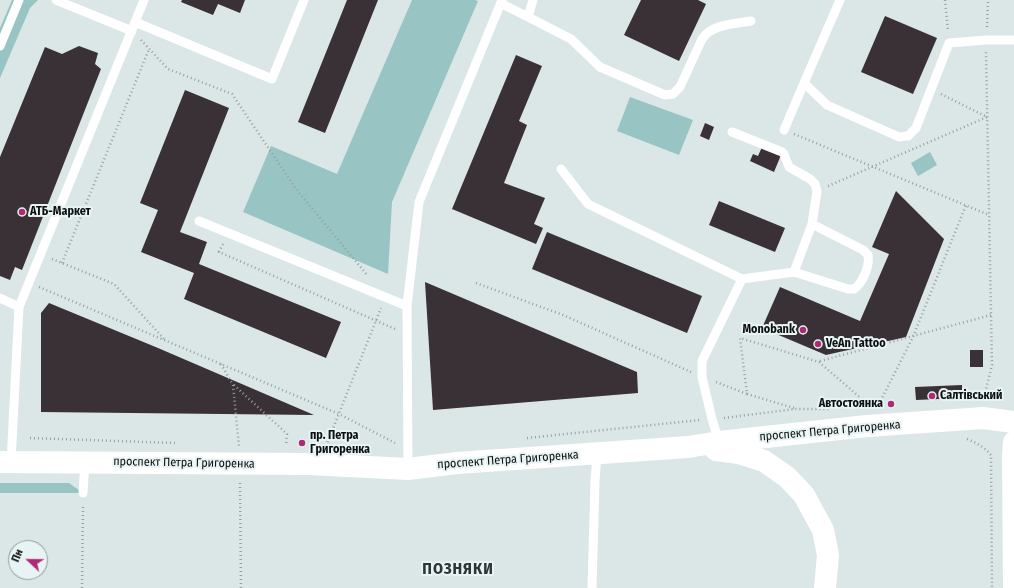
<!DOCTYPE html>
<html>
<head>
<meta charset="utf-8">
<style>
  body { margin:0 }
  #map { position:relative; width:1014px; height:588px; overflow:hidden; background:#dbe6e6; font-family:"Fira Sans Condensed",sans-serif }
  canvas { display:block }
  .north { position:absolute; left:8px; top:540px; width:40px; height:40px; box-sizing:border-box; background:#e8f3f3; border:1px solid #919999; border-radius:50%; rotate:292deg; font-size:11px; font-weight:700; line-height:16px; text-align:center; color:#0e1111 }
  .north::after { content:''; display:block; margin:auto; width:14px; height:18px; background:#ad2b76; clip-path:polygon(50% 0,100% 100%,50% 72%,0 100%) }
</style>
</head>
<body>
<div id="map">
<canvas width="1014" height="588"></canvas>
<div class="north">Пн</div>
</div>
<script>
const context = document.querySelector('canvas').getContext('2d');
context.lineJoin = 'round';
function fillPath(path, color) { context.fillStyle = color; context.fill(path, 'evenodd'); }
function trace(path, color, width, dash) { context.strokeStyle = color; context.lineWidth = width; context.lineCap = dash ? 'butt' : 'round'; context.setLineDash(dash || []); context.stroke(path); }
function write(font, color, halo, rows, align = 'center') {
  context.font = font + ' "Fira Sans Condensed",sans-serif'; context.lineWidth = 4; context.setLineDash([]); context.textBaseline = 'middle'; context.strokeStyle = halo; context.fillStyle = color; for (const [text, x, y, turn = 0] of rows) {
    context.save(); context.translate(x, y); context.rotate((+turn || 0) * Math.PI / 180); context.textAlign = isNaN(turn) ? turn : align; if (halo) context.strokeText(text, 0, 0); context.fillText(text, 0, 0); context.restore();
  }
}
const green = new Path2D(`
  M12,0H38L30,8L0,78V28Z
  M412,0H475L478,1L392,202L388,274L243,212L271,146L337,174Z
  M630,97L693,120L679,155L617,131Z
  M930,152L937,165L918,176L911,163Z
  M0,483H69L83,493H0Z`);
const building = new Path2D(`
  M182,0H245L240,13L218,4L213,15L181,2Z
  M347,0H378L325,133L298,122Z
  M641,0H698L706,4L679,61L624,35Z
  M885,16L937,38L913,94L861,72Z
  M79,46L98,53L95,64L101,69L22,270L15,267L10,280L0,276V157L45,47L62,54Z
  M516,55L542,66L519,121L527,125L504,183L545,198L534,224L543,228L536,244L452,209Z
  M185,90L229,108L180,232L207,242L199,264L341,322L326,358L184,299L194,273L141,252L158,210L140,203Z
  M705,123L714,127L709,140L700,136Z
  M762,147L781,155L774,172L750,161L753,154L758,156Z
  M896,191L944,239L906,337L826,355L762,328L780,287L860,321L889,254L872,247Z
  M719,201L785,228L775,252L709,225Z
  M547,232L702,296L687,333L532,269Z
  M425,282L637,372L638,393L433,410Z
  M49,303L158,348L314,415L41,412V313Z
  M970,350H983V367H970Z
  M962,385V398L916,400L915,387Z`);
const path = new Path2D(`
  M945,0L948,31
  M987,27L988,0
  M141,40L168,69L232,94L296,189L368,276
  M941,94L987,117
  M794,134L989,215
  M828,186L987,117
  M223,244L219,252L395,329
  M52,259L114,284L164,339
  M62,263L149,49
  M476,283L563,315L691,372
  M39,287L339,414L395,443
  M820,361L991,315
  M221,364L233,385L239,446
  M716,382L747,394
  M234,385L287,434L286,445
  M981,398L984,397L992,365L986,52
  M794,408L747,394L740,338L819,362L871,407
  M877,408L913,337L966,205
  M724,418L795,409H831
  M30,438L175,443
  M527,438L700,420
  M967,439C977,443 984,447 991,455L992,588
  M326,446L381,308
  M240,483L241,588
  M82,588L83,505`);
const service = new Path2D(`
  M56,0L132,31
  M840,0L804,83L827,105L899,137L908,136L916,128L949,43L986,40H1014
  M502,4L528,17L571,39L600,67L665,95L673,94L680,87L702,39C712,24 734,24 751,21
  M528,17L533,0
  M135,22L272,79L304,0
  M0,46L19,0
  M784,130L804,83
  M732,132L782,152L784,154L789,167L810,179L815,184L817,191L812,224L863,250L868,255C870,265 863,283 854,289H848L794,272L742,279
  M561,169L588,204L742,279L702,361V377L712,419L719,442
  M199,221L407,306L408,469
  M794,272L812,224
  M0,298L19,307
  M407,306L419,202L502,0
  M11,462L19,307L144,0
  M83,493L85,462
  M592,588L595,481L597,454`);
const secondary = new Path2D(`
  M716,450L739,453L764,461L787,477L804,495L823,530L828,555L825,588
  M0,462L309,464L408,469L457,463L688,447L719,442L867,426L983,418L1014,422
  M1014,588L1013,456L1014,442`);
const markers = [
  [22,212,4,"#ad2b76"],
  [803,330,4,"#ad2b76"],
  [818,344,4,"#ad2b76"],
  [932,396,4,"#ad2b76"],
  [891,404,4,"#ad2b76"],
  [302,443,4,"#ad2b76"]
];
const poiNames = [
  ["АТБ-Маркет",30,212],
  ["Monobank",795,330,"right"],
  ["VeAn Tattoo",826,344],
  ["Салтівський",940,396],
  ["Автостоянка",883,404,"right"],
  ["пр. Петра",310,436],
  ["Григоренка",310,450]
];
const streetNames = [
  ["проспект Петра Григоренка",830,431,-5],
  ["проспект Петра Григоренка",508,460,-4],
  ["проспект Петра Григоренка",184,463,1]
];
const districtNames = [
  ["ПОЗНЯКИ",458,570]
];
fillPath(green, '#98c4c4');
fillPath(building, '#393135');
trace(path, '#97a0a0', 2.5, [1, 3]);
trace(service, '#fff', 9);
trace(secondary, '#fff', 22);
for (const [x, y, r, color] of markers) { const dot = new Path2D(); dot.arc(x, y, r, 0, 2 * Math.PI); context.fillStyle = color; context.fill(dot); trace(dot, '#e8f3f3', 1.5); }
write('bold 12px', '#0e1111', '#e8f3f3', poiNames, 'left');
write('12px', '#0e1111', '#e8f3f3', streetNames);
context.letterSpacing = '1px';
write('bold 16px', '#2d3535', '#e8f3f3', districtNames);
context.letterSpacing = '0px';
</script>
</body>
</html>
